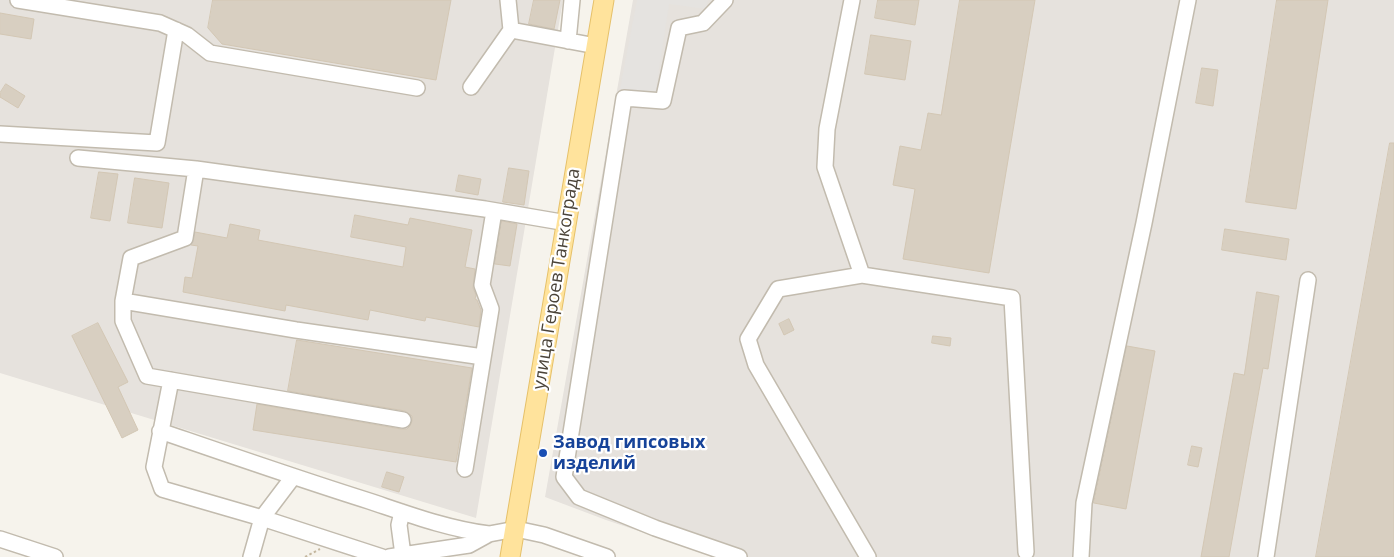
<!DOCTYPE html>
<html>
<head>
<meta charset="utf-8">
<style>
  body { margin:0 }
  canvas { display:block; background:#f6f3ec }
</style>
</head>
<body>
<canvas width="1394" height="557"></canvas>
<script>
const context = document.querySelector('canvas').getContext('2d');
context.lineJoin = 'round';
function fillPath(path, color) { context.fillStyle = color; context.fill(path, 'evenodd'); }
function trace(path, color, width, dash) { context.strokeStyle = color; context.lineWidth = width; context.lineCap = dash ? 'butt' : 'round'; context.setLineDash(dash || []); context.stroke(path); }
function write(font, color, halo, rows, align = 'center') {
  context.font = font + ' "Open Sans",sans-serif'; context.lineWidth = 4.5; context.setLineDash([]); context.textBaseline = 'middle'; context.strokeStyle = halo; context.fillStyle = color; for (const [text, x, y, turn = 0] of rows) {
    context.save(); context.translate(x, y); context.rotate((+turn || 0) * Math.PI / 180); context.textAlign = isNaN(turn) ? turn : align; if (halo) context.strokeText(text, 0, 0); context.fillText(text, 0, 0); context.restore();
  }
}
const industrial = new Path2D(`
  M0,0H563L476,518L0,373Z
  M633,0H1394V557H716L606,520L545,497Z`);
const parking = new Path2D(`
  M637,0H708L706,9L669,4L655,95L620,89Z`);
const building = new Path2D(`
  M213,0H451L436,80L222,44L208,28Z
  M534,0H560L554,29L529,24Z
  M878,0H919L915,25L875,18Z
  M960,0H1035L989,273L903,259L915,189L893,185L900,146L921,150L928,113L941,115Z
  M1277,0H1328L1296,209L1246,202Z
  M0,13L34,19L31,39L0,34Z
  M871,35L911,41L905,80L865,74Z
  M1202,68L1218,70L1213,106L1196,103Z
  M6,84L25,96L18,108L0,97V93Z
  M1390,143H1394V557H1316Z
  M509,168L529,171L524,205L503,202Z
  M99,172L118,174L110,221L91,218Z
  M459,175L481,179L478,195L456,191Z
  M135,178L169,183L162,228L128,223Z
  M355,215L408,225L410,218L472,230L465,267L475,269L473,288L476,295L475,299L477,300L481,310L479,327L426,317L425,321L370,310L368,320L286,305L285,311L183,292L185,277L192,278L198,246L191,245L195,232L227,238L230,224L260,230L258,240L403,267L406,247L351,237Z
  M502,221L517,224L510,266L495,264Z
  M1225,229L1289,239L1286,260L1222,250Z
  M1257,292L1279,296L1268,369L1263,368L1229,557H1201L1234,373L1244,375Z
  M789,319L794,330L784,335L779,324Z
  M98,323L128,382L118,387L138,430L122,438L72,336Z
  M933,336L951,338L950,346L932,343Z
  M297,340L472,368L456,462L253,430L257,404L401,429H407L410,426L412,421V416L405,411L288,391Z
  M1127,346L1155,351L1126,509L1094,503Z
  M1192,446L1202,448L1198,467L1188,465Z
  M387,472L404,477L399,492L382,487Z`);
const path = new Path2D(`
  M305,557L320,549`);
const minor = new Path2D(`
  M18,0L160,23L187,35L210,53L417,88
  M725,0L703,23L679,28L663,101L624,98L564,477L579,497L655,528L739,557
  M852,0L827,129L825,167L862,275
  M511,30L596,46
  M568,41L572,0
  M471,87L511,30L508,0
  M0,134L157,143L176,30
  M78,158L196,169
  M123,301L296,330L483,357
  M171,380L154,467L162,489L262,518L382,557
  M403,420L147,376L123,321V301L131,258L185,238L196,169L485,209L567,223
  M160,431C230,455 299,479 369,501C408,514 448,529 489,534
  M465,469L491,309L482,285L494,211
  M402,512L399,525L403,555
  M0,539L55,557
  M251,557L262,518L293,477
  M389,557L469,545L489,534L516,529L544,535L607,557
  M868,557L756,365L748,339L778,289L862,275L1012,298L1026,552
  M1081,557L1084,503L1144,223L1188,0
  M1266,557L1308,280`);
const major = new Path2D(`
  M510,557L604,0`);
const markers = [
  [543,453,5,"#1a4fb4"]
];
const streetNames = [
  ["улица Героев Танкограда",557,279,-81]
];
const transitNames = [
  ["Завод гипсовых",553,443],
  ["изделий",553,464]
];
fillPath(industrial, '#e6e2dd');
fillPath(parking, '#e5e3e0');
fillPath(building, '#d8cfc1');
trace(building, '#d3c7b4', 1);
trace(minor, '#c2bbae', 18);
trace(major, '#e6c16a', 21);
trace(path, '#c4b79f', 2, [2.5, 2.5]);
trace(minor, '#fff', 15);
trace(major, '#ffe39c', 19);
for (const [x, y, r, color] of markers) { const dot = new Path2D(); dot.arc(x, y, r, 0, 2 * Math.PI); context.fillStyle = color; context.fill(dot); trace(dot, '#fff', 2); }
write('18px', '#4b4439', '#fff', streetNames);
write('bold 18px', '#164399', '#fff', transitNames, 'left');
</script>
</body>
</html>
